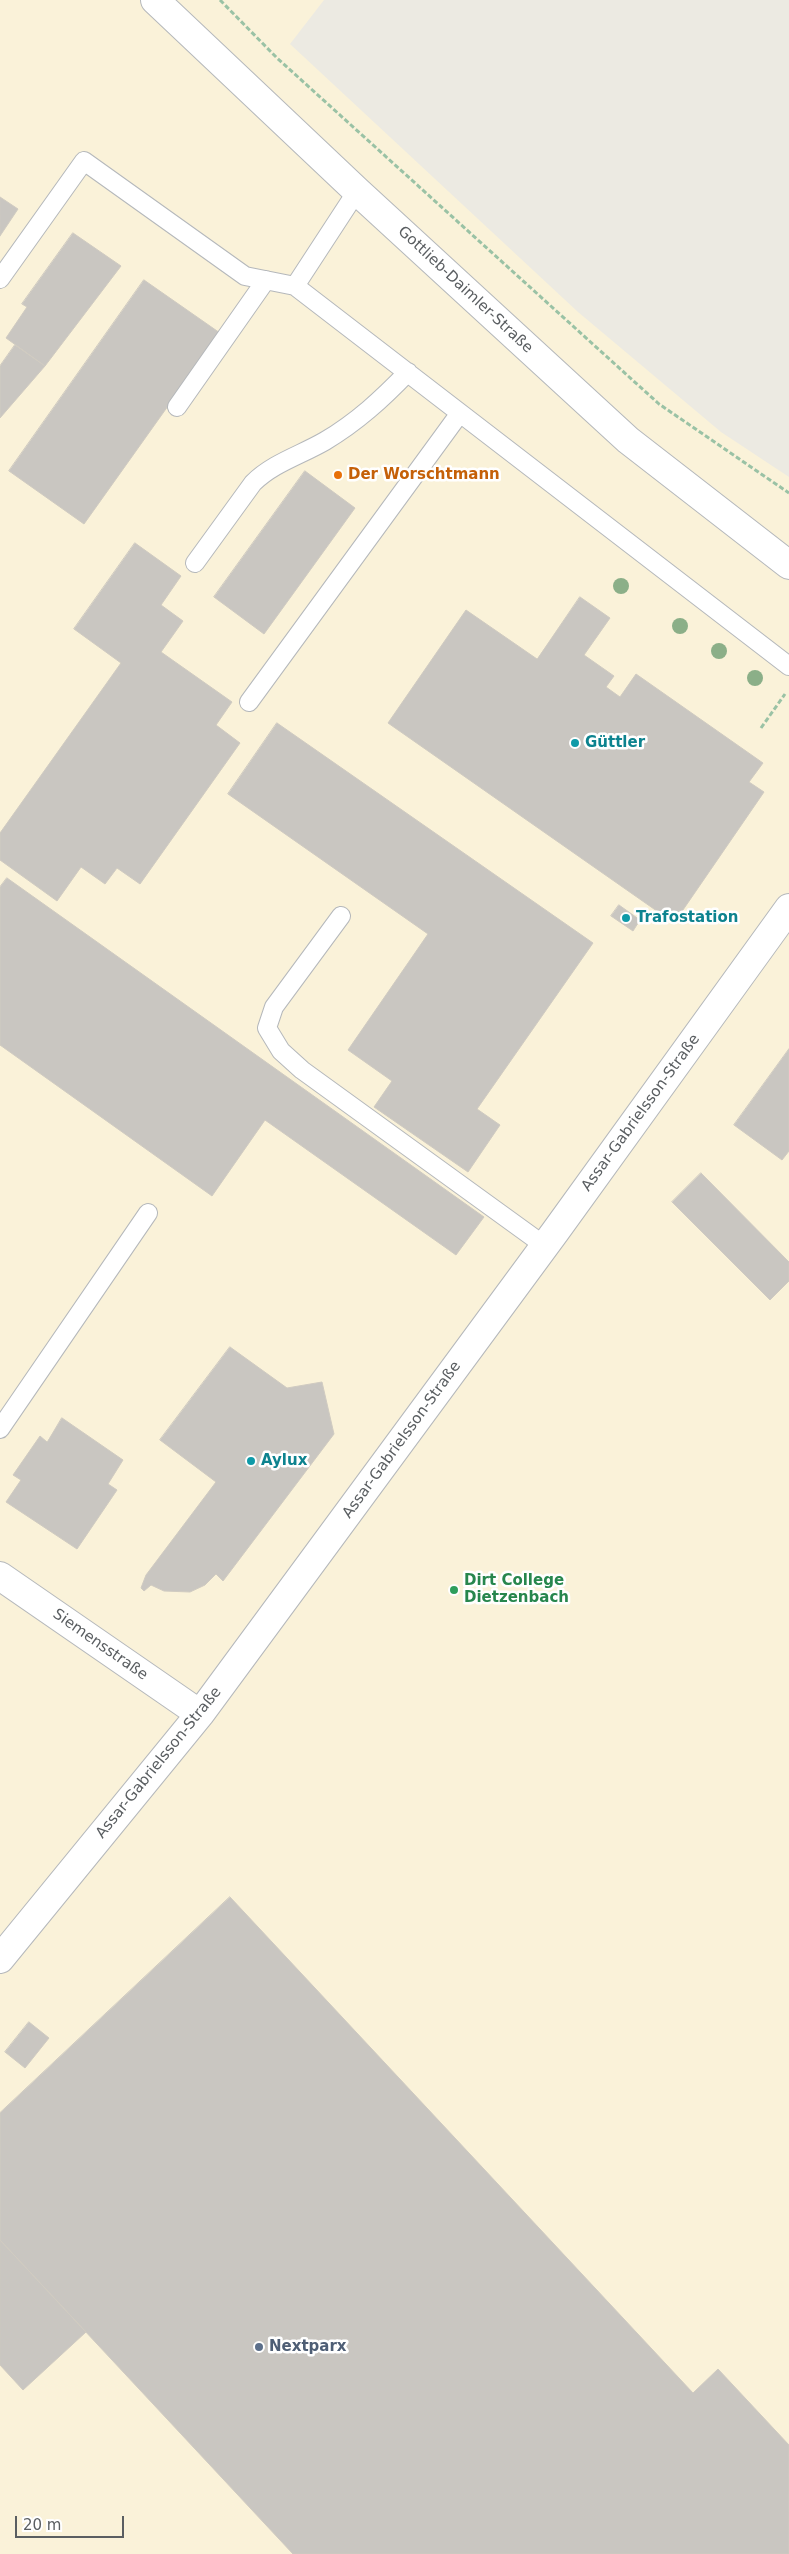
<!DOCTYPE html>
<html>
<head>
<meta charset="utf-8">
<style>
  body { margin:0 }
  #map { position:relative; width:789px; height:2554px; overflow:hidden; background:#eceae2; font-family:"DejaVu Sans",sans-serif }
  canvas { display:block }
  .scale { position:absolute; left:15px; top:2516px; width:109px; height:22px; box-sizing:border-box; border:2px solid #5a5e61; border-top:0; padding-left:6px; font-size:15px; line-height:18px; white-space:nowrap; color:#5a5e61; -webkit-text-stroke:4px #fff; paint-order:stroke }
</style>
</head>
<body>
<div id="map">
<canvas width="789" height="2554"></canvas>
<div class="scale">20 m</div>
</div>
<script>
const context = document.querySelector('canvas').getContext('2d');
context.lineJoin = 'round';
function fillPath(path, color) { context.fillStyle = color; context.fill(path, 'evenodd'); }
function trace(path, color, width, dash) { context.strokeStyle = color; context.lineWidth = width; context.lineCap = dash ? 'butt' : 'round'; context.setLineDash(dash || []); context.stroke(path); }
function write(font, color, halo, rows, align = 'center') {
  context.font = font + ' "DejaVu Sans",sans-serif'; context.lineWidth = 5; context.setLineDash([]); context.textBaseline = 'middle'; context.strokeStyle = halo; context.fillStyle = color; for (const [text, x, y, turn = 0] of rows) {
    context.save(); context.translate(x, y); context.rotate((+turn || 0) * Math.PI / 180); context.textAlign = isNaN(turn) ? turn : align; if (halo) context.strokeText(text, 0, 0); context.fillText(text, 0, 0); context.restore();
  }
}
const commercial = new Path2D(`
  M0,0H324L290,44L578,312L721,432L789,477V2554H0Z`);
const building = new Path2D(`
  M0,197L18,209L0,236Z
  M73,233L121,266L45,366L6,338L27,307L22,304Z
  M144,280L220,333L84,524L9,471Z
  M15,345L45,366L0,418V366Z
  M305,471L355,508L264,634L214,597Z
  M135,543L181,576L161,605L183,621L161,652L232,702L216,725L240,743L140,884L117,868L105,884L81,867L57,901L0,860V833L121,663L74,629Z
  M580,597L610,618L584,655L614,676L606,687L620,697L636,674L763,763L749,782L764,792L674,923L388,723L466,610L537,659Z
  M277,723L593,943L477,1109L500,1125L468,1172L374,1107L392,1081L348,1050L428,934L228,794Z
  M7,878L484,1217L456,1255L265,1120L212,1196L0,1045V887Z
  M619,905L640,920L633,931L611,916Z
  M789,1049V1151L782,1160L734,1125Z
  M701,1173L789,1262V1281L770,1300L672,1202Z
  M230,1347L287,1388L322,1382L334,1434L223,1581L216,1574L205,1585L190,1592L164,1591L151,1585L144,1591L141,1588L146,1575L216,1482L160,1440Z
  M62,1418L123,1460L108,1484L117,1490L77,1549L6,1502L21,1480L13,1475L40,1436L47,1442Z
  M230,1897L693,2393L718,2369L789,2445V2554H293L0,2240V2113Z
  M29,2022L49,2038L25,2068L5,2052Z
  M0,2240L86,2332L23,2390L0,2365Z`);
const path = new Path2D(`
  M220,0L277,58L659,404L789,493
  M761,728L785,694`);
const service = new Path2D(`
  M0,279L84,161L245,276L295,286L789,666
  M295,286L357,191
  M177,407L266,280
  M195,563L253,483C273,463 301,455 325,441C357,422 382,399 408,372
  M249,702L460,413
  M341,916L274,1007L267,1028L281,1051L302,1070L545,1246
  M0,1429L148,1213`);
const minor = new Path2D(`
  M0,1576L200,1714
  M0,1959L200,1714L555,1232L789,908`);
const tertiary = new Path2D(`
  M155,0L357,191L628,440L789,565`);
const trees = [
  [621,586],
  [680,626],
  [719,651],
  [755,678]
];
const markers = [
  [338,475,5,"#e8710a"],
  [575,743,5,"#0f9aa8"],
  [626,918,5,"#0f9aa8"],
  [251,1461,5,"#0f9aa8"],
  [454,1590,5,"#2e9e5b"],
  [259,2347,5,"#5c6f8a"]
];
const streetNames = [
  ["Gottlieb-Daimler-Straße",465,290,43],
  ["Assar-Gabrielsson-Straße",641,1113,-54],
  ["Assar-Gabrielsson-Straße",402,1440,-54],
  ["Siemensstraße",100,1645,35],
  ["Assar-Gabrielsson-Straße",159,1763,-51]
];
const foodNames = [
  ["Der Worschtmann",348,475]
];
const cultureNames = [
  ["Güttler",585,743],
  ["Trafostation",636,918],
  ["Aylux",261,1461]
];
const leisureNames = [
  ["Dirt College",464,1581],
  ["Dietzenbach",464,1598]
];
const serviceNames = [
  ["Nextparx",269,2347]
];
fillPath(commercial, '#faf2d9');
fillPath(building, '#c9c6c1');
trace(building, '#d0cbc1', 1);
trace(service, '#b5b8bb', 20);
trace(minor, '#b5b8bb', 30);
trace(tertiary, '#b5b8bb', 30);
trace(path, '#9ac2a5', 3, [5, 2.5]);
trace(service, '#fff', 18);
trace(minor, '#fff', 28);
trace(tertiary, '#fff', 28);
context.fillStyle = '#8baf88';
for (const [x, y] of trees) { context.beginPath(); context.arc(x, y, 8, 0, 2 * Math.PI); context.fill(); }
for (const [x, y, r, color] of markers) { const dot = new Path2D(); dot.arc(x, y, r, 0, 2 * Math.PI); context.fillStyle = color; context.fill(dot); trace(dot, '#fff', 2); }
write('15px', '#5a5e61', '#fff', streetNames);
write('bold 15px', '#c56008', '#fff', foodNames, 'left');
write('bold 15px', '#0d838f', '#fff', cultureNames, 'left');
write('bold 15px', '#27864d', '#fff', leisureNames, 'left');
write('bold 15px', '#4e5e75', '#fff', serviceNames, 'left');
</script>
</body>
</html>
